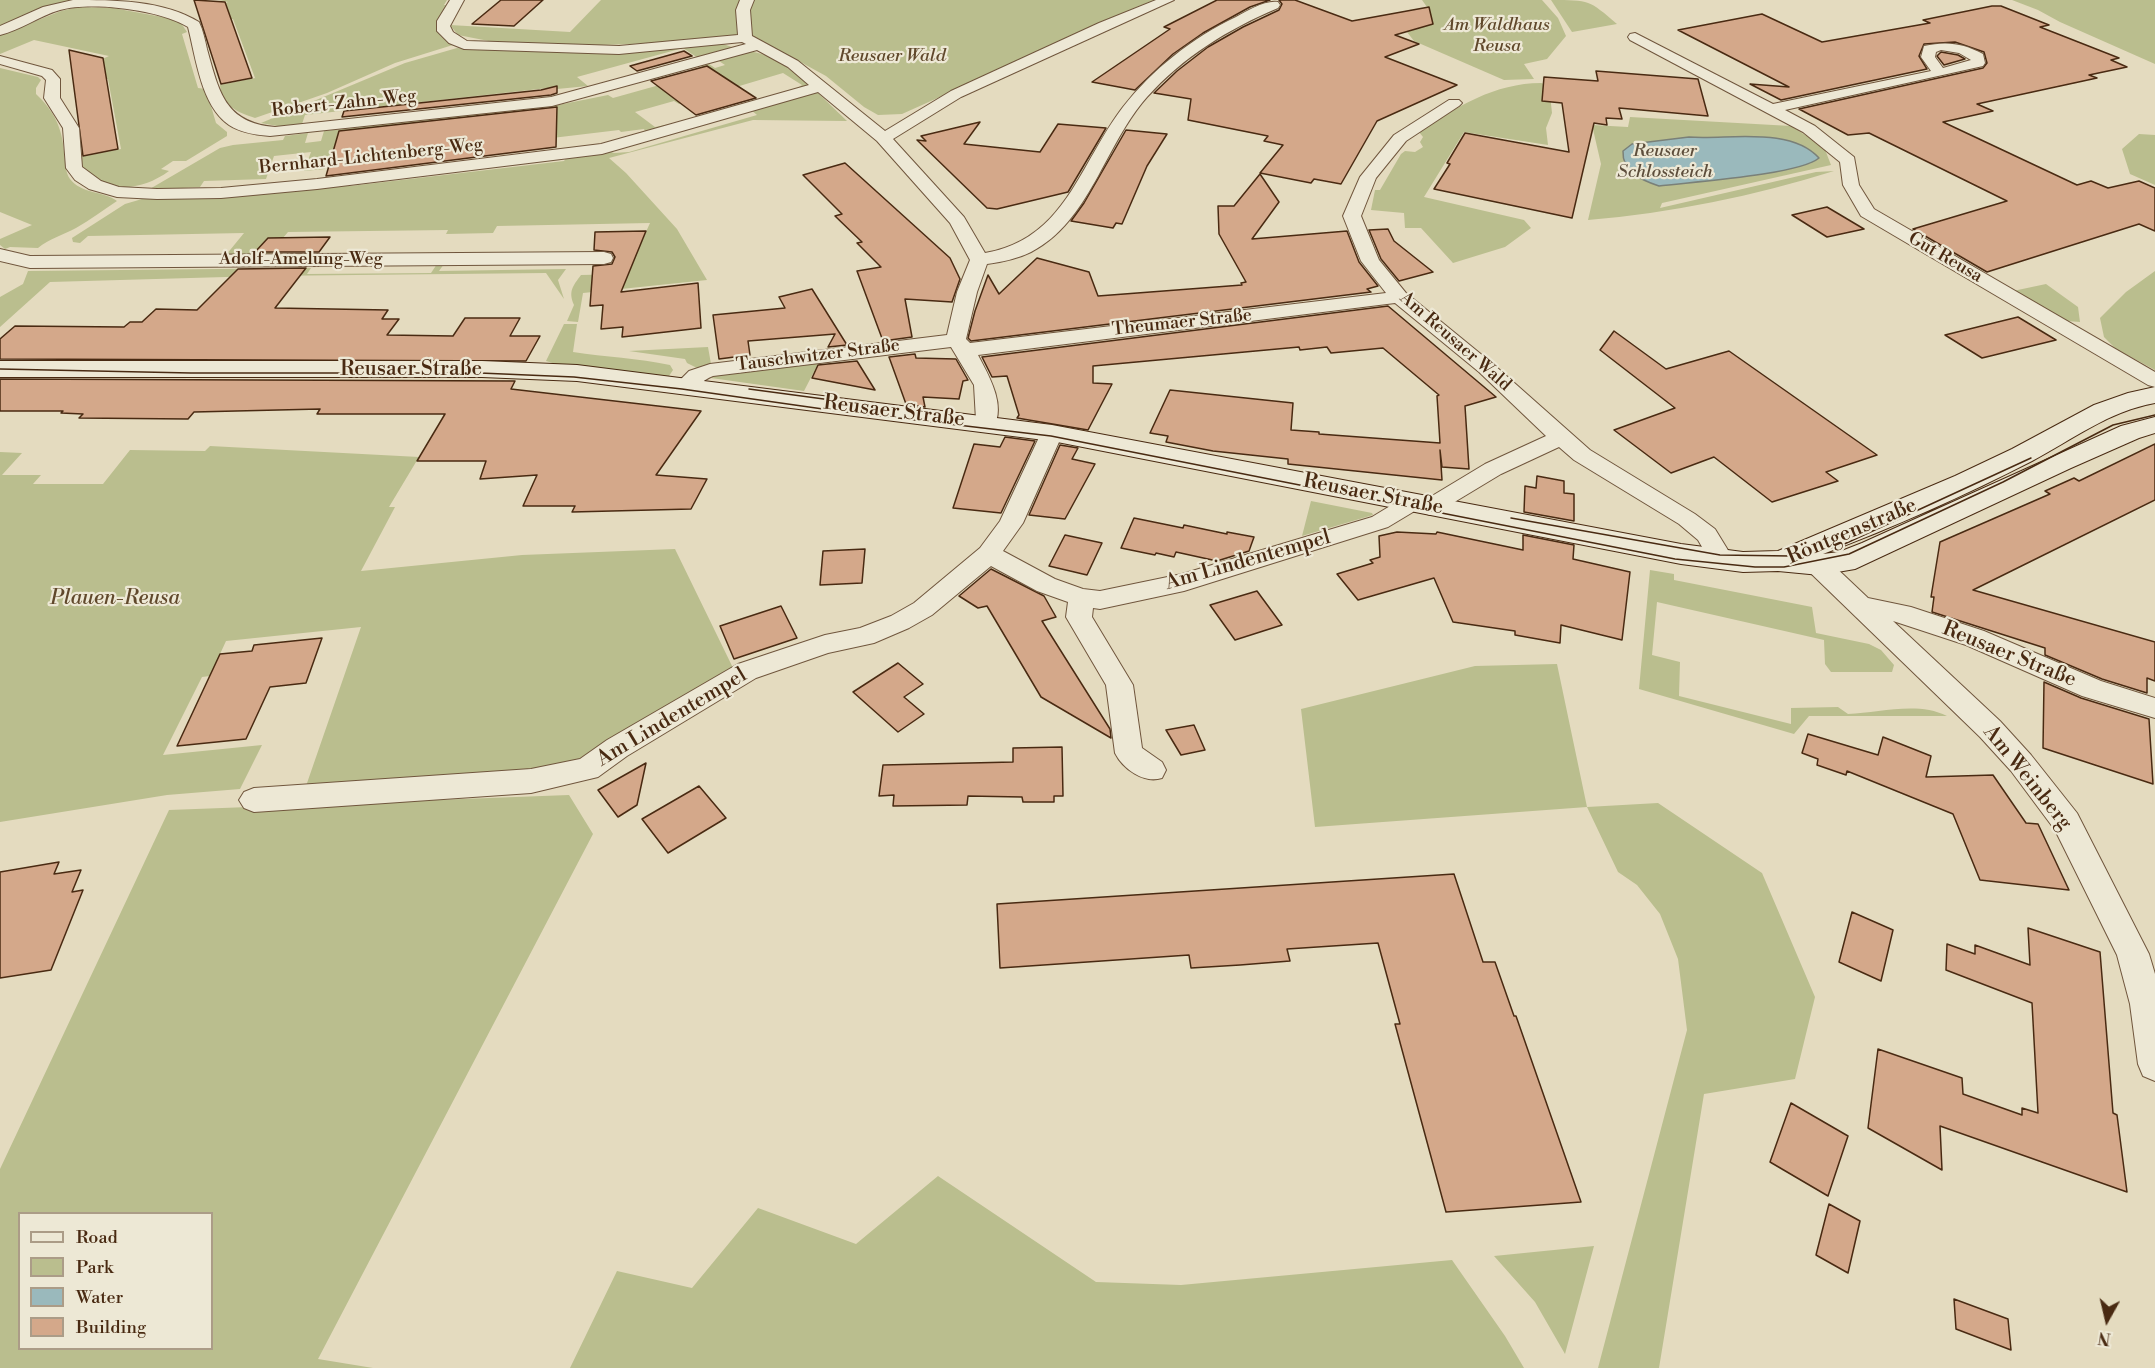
<!DOCTYPE html>
<html>
<head>
<meta charset="utf-8">
<style>
  body { margin:0 }
  #map { position:relative; width:2155px; height:1368px; overflow:hidden; background:#e4dbbf; font-family:"Libre Bodoni",serif }
  canvas { display:block }
  .legend { position:absolute; left:18px; top:1212px; width:195px; height:138px; box-sizing:border-box; background:#ede8d5; border:2px solid #ab9c87; margin:0; padding:8px 10px; list-style:none; font-size:18px; color:#492a12 }
  .legend li { display:flex; align-items:center; gap:12px; height:30px }
  .legend b { width:30px; border:2px solid #ab9c87 }
  .north { position:absolute; left:2077px; top:1290px; width:60px; height:60px; -webkit-text-stroke:4px #ede8d5; paint-order:stroke; rotate:188deg; font-size:16px; font-weight:700; line-height:24px; text-align:center; color:#492a12 }
  .north::after { content:''; display:block; margin:auto; width:21px; height:27px; background:#492a12; clip-path:polygon(50% 0,100% 100%,50% 72%,0 100%) }
</style>
</head>
<body>
<div id="map">
<canvas width="2155" height="1368"></canvas>
<ul class="legend">
<li><b style="height:8px;background:#ede8d5"></b>Road</li>
<li><b style="height:16px;background:#babe8e"></b>Park</li>
<li><b style="height:16px;background:#9ab9bc"></b>Water</li>
<li><b style="height:16px;background:#d4a88a"></b>Building</li>
</ul>
<div class="north">N</div>
</div>
<script>
const context = document.querySelector('canvas').getContext('2d');
context.lineJoin = 'round';
function fillPath(path, color) { context.fillStyle = color; context.fill(path, 'evenodd'); }
function trace(path, color, width, dash) { context.strokeStyle = color; context.lineWidth = width; context.lineCap = dash ? 'butt' : 'round'; context.setLineDash(dash || []); context.stroke(path); }
function write(font, color, halo, rows, align = 'center') {
  context.font = font + ' "Libre Bodoni",serif'; context.lineWidth = 4.5; context.setLineDash([]); context.textBaseline = 'middle'; context.strokeStyle = halo; context.fillStyle = color; for (const [text, x, y, turn = 0] of rows) {
    context.save(); context.translate(x, y); context.rotate((+turn || 0) * Math.PI / 180); context.textAlign = isNaN(turn) ? turn : align; if (halo) context.strokeText(text, 0, 0); context.fillText(text, 0, 0); context.restore();
  }
}
const green = new Path2D(`
  M0,0H71L0,29Z
  M219,0H447L444,5H450L436,28L441,36L456,44L395,63L327,93L255,118C237,112 222,106 220,85L255,78L233,19L225,20L205,11L228,2Z
  M601,0H1163L1100,25L902,114L878,115L864,107L826,76L751,35L661,43L599,45L494,42L458,35L450,25L570,32Z
  M1422,0H1542L1558,18L1566,36L1547,59L1524,64L1534,79L1504,80L1414,41L1407,32L1432,24L1427,7Z
  M1551,0C1590,0 1589,0 1617,24L1572,32Z
  M2012,0H2155V64L2060,22L2038,10Z
  M78,7L113,8L179,20L187,32L182,34L198,88L206,89L216,123L227,132V136L186,161H173L161,169L169,171C139,193 100,195 77,162L81,157L121,149L108,79L97,81L80,69L109,56L34,40L0,54V35L61,11Z
  M723,44L735,48L701,60L683,48L577,77L588,86L557,89V87L305,115L301,127H283L261,123L405,63L457,48L597,53Z
  M744,51C768,51 789,68 807,83V86L802,89L799,87L802,85L783,73L679,104L674,101L635,112L655,127L670,124L667,127L645,131L644,129L621,132L619,130L326,165L325,169L304,171L311,152L274,156L266,179L204,181L200,187L148,190L220,148L233,145L283,140L285,136L308,133L305,143L321,141L324,131L558,105L608,95L613,98L688,77L705,69L699,65L710,61L712,62L709,64L715,68L725,65L716,59Z
  M0,68L38,77L41,80L36,88V94C54,111 62,127 64,152C65,160 65,172 70,179C81,194 104,191 117,201C103,210 90,220 76,228C63,235 49,239 38,248L10,247L5,249L0,245V239L32,225L0,212Z
  M1541,83L1549,85L1552,113L1546,128L1548,145L1464,132L1424,197L1524,220L1531,228L1505,247L1453,263L1421,228H1405L1404,213L1371,210L1375,190H1380L1401,154L1405,151L1415,152L1423,147L1420,142L1423,137L1419,132C1456,107 1495,83 1541,83Z
  M812,93H818L847,121L753,120L609,158L626,173L677,229L707,280L583,293L578,322L567,321L574,305C568,291 573,286 581,275L627,274L650,223L497,226L493,233L446,234L448,230L288,232L269,255H226L244,233L88,236L80,243L73,242L72,238L125,204L142,199L347,183L350,186L564,161L567,157L608,151L614,153L629,152L757,115L750,109Z
  M1630,117L1791,126L1824,147L1831,165L1662,203L1660,208L1816,172L1834,171C1754,196 1671,213 1588,220L1601,164L1592,125L1628,127ZM1689,137C1729,140 1778,128 1813,152L1812,163L1728,178Z
  M2139,134L2155,135V185L2130,174L2122,149Z
  M437,264H444L439,271L566,269L558,280L564,299L546,273L261,276L50,282L0,327V297L23,284L28,271L311,268L307,274L431,273Z
  M2155,271V370L2116,349L2104,337L2100,318L2126,292Z
  M2046,284L2078,307L2080,322L2067,321L2013,291Z
  M564,324H577L573,352C605,357 638,358 670,365L673,370L669,376L556,364L546,361Z
  M708,347L711,364L699,369L687,363L685,359L629,351Z
  M821,358L804,391L711,378L715,375Z
  M210,446L419,457L389,507H395L361,571L522,555L675,549L734,670L573,767L306,786L361,627L226,641L210,676L202,677L163,755L262,745L240,789L167,795L0,822V452L22,453L2,475H41L33,484H103L130,450L205,451Z
  M1311,501L1372,513L1373,515L1302,536Z
  M1650,570L1674,574V580L1812,607L1816,633L1869,644L1881,650L1894,665L1892,672H1831L1825,664L1824,640L1657,602L1652,655L1680,662L1679,696L1791,724V708L1838,707L1848,714C1879,713 1917,701 1947,716H1809L1794,734L1639,689Z
  M1557,664L1587,807L1658,803L1762,873L1815,997L1795,1079L1704,1094L1659,1368H1598L1687,1030L1678,959L1660,914L1637,885L1618,872L1587,807L1315,827L1301,709L1475,666Z
  M569,795L593,834L318,1359L373,1368H0V1169L169,810ZM20,1214H212V1348H20Z
  M938,1176L1096,1282L1181,1285L1452,1260L1505,1336L1524,1368H570L617,1271L692,1288L758,1208L856,1244Z
  M1594,1246L1565,1354L1535,1302L1494,1256Z`);
const water = new Path2D(`
  M1689,137C1728,140 1790,126 1819,158C1799,175 1690,182 1659,186C1641,180 1622,172 1623,151L1632,144Z`);
const building = new Path2D(`
  M194,0L225,2L252,78L221,84Z
  M501,0H543L514,26L472,24Z
  M1217,0H1270L1250,7L1203,33L1173,54L1135,90L1092,82L1170,29L1164,27Z
  M1279,0H1295L1352,21L1429,7L1433,24L1395,35L1419,44L1385,57L1457,85L1377,121L1341,184L1314,179L1311,183L1260,173L1283,145L1264,141L1268,136L1188,120L1191,99L1154,93L1177,71L1208,47L1243,27L1279,10L1282,4Z
  M1992,6H2001L2049,25L2040,27L2119,58L2111,60L2127,67L2089,75L2097,78L1977,104L1993,111L1943,122L2077,185L2091,181L2108,188L2139,181L2155,188V231L2139,224L1987,272L1913,229L2007,201L1869,133L1848,135L1799,109L1983,68L1987,63L1984,52L1955,42L1924,44L1919,56L1927,69L1781,100L1750,84L1789,87L1678,30L1762,14L1822,42L1930,23L1923,20Z
  M69,50L103,58L118,149L83,156Z
  M684,51L692,56L637,71L630,66Z
  M1941,52L1958,55L1965,59L1944,65L1937,56Z
  M707,66L756,98L696,115L651,81Z
  M1596,71L1698,79L1708,116L1619,108L1622,119L1606,118L1607,125L1594,123L1572,218L1434,189L1450,164L1447,163L1465,133L1569,152L1562,103L1542,101L1544,77L1598,81Z
  M557,86V93L551,95L342,117L344,111L541,90Z
  M557,107L556,147L326,176L339,131Z
  M980,122L964,144L1040,152L1058,124L1106,128L1068,192L997,209L987,208L917,140L926,141L921,136Z
  M1126,130L1167,134L1147,166L1122,224L1116,223L1113,228L1071,221L1084,203Z
  M845,163L950,258L960,279L952,302L905,299L912,337L883,341L857,271L881,267L857,243L862,242L835,216L842,214L803,175Z
  M1260,174L1279,202L1252,239L1347,231L1359,262L1378,286L1367,289L1371,292L971,341L968,338L975,311L988,275L999,294L1037,258L1089,272L1098,296L1242,285L1241,283L1246,282L1219,234L1218,206H1234Z
  M1827,207L1864,229L1827,237L1792,215Z
  M1388,229L1394,241L1433,272L1399,281L1381,259L1369,230Z
  M646,231L621,292L698,283L701,328L622,337L623,327L601,329L603,305L590,306L593,266L612,264L615,257L612,252L594,250L595,232Z
  M330,237L319,252H255L268,238Z
  M306,268L275,308L388,310L382,319H399L387,335L453,336L465,318H520L510,336H540L526,361L0,359V339L15,326L124,327L130,322H142L156,309L197,310L238,269Z
  M812,289L847,345L828,347L835,334L748,341L750,355L719,359L713,315L785,308L779,297Z
  M1388,306L1496,397L1465,406L1469,469L1442,467L1440,450L1442,480L1288,464V459L1213,451L1166,442L1168,436L1150,433L1170,390L1293,403L1291,430L1319,432V434L1440,443L1437,396L1439,395L1383,348L1331,353L1327,347L1300,350L1299,347L1093,366V383L1112,384L1088,430L1017,418L1019,415L1007,376L992,377L982,357Z
  M2018,317L2056,340L1982,358L1945,335Z
  M1614,331L1666,369L1729,351L1877,455L1826,472L1838,481L1772,502L1714,457L1671,473L1614,430L1675,408L1600,350Z
  M915,354L916,358L956,359L968,380L963,381L959,399L923,397L925,407L906,404L889,357Z
  M857,361L875,390L812,378L818,365Z
  M0,379L515,381L511,389L701,411L656,475L707,479L691,509L572,512L575,506H523L537,475L480,479L486,461H417L445,414H317L320,409L194,412L188,419L79,418L83,414L61,413L63,411H0Z
  M1005,437L1035,441L1001,513L953,508L974,444L1000,447Z
  M2155,444V500L1973,590L2155,642V681L2147,678V693L2102,679L2045,655V648L1932,612L1934,597H1931L1940,542L2050,494L2045,491L2074,478L2079,481Z
  M1060,445L1078,448L1072,459L1095,464L1065,519L1029,515Z
  M1537,476L1564,481V493L1574,494V521L1524,512L1525,486L1536,488Z
  M1134,518L1183,528L1184,525L1227,534V532L1254,537L1249,551L1217,561L1176,552L1174,557L1156,553L1155,555L1121,548Z
  M1397,532L1436,534L1437,532L1523,550V535L1574,545L1573,559L1630,572L1622,640L1561,625L1560,643L1515,635V631L1453,622L1434,578L1358,600L1337,574L1373,563L1370,560L1380,557L1379,536Z
  M1065,535L1102,543L1087,575L1049,566Z
  M865,549L862,583L820,585L823,551Z
  M991,569L1044,596L1056,617L1042,621L1110,729L1111,738L1041,697L987,606L978,608L959,596Z
  M1257,591L1282,625L1235,640L1210,605Z
  M781,606L797,638L734,659L720,626Z
  M322,638L306,683L270,687L246,739L177,746L220,654L252,651L254,645Z
  M898,663L923,684L904,697L924,714L898,732L853,692Z
  M2044,682L2081,698L2149,719L2153,784L2043,748Z
  M1194,725L1205,750L1181,755L1166,730Z
  M1808,734L1878,755L1883,737L1931,756L1926,777L1993,775L2026,823L2038,824L2069,890L1980,880L1953,814L1847,771L1846,775L1817,765L1818,759L1802,753Z
  M1062,747L1063,796H1054V802H1023L1022,797L968,796L967,805L893,806L894,795L879,796L883,765L1013,762V748Z
  M646,763L637,805L618,817L598,790Z
  M699,786L726,818L668,853L642,819Z
  M59,862L54,874L81,870L72,892L83,890L51,970L0,978V872Z
  M1454,874L1483,962H1495L1514,1016H1516L1581,1202L1446,1212L1395,1024H1400L1378,943L1287,949L1290,961L1240,965L1191,968L1189,955L1000,968L997,904Z
  M1852,912L1893,930L1881,981L1839,962Z
  M2028,928L2100,952L2113,1113L2117,1115L2127,1192L1940,1126L1942,1170L1868,1128L1878,1049L1962,1078L1963,1094L2022,1115V1108L2038,1113L2032,1003L1946,970L1947,944L1975,954V945L2030,965Z
  M1791,1103L1848,1136L1828,1196L1770,1162Z
  M1829,1204L1860,1221L1848,1273L1816,1255Z
  M1954,1299L2008,1319L2011,1350L1956,1329Z`);
const street = new Path2D(`
  M73,0C114,0 163,0 199,22C203,30 205,40 207,49C219,92 225,123 275,127L551,97L746,44L742,42L619,54L464,49L449,43L437,31V21L450,0H464L450,26L453,32L467,41L619,46L738,35L736,10L740,0H754L750,10L752,36L798,61L885,131L951,91L1099,23L1156,0H1174L961,97L893,139L964,217L985,253C1066,239 1079,164 1123,107C1153,69 1192,38 1236,17C1247,11 1265,0 1278,2L1280,5L1278,8C1228,29 1183,57 1147,97C1105,144 1090,222 1031,252C1017,259 1001,262 987,264L977,292L966,339L970,343L1386,293L1361,261L1343,216L1360,177L1394,135L1449,100H1459L1462,103L1459,106L1406,141L1376,178L1361,216L1379,260L1406,293L1493,364L1590,450L1695,514L1715,529L1734,560L1731,566L1722,568L1713,566L1698,540L1679,524L1574,460L1559,447L1501,474L1438,512L1430,515L1422,512L1418,507L1422,502L1485,464L1546,436L1479,372L1395,303L978,355C988,374 1007,406 993,428L985,430L977,428L974,423L976,420L974,385L951,347L713,376C700,381 693,393 678,389L675,385L689,371L710,364L947,335L957,292L970,260L950,223L877,141L818,92L602,154L317,189L221,198L157,199L117,197L89,189L75,180L66,168L63,128L44,98L46,80L42,76L0,64V56L52,70L60,79V98L79,128L82,167L101,181L119,187L157,189L221,188L317,179L601,144L809,85L788,67L757,50L552,106L270,136C257,135 241,133 229,125C201,106 196,58 188,27C160,10 92,1 60,10C39,16 21,30 0,35V26L43,7Z
  M1635,33L1773,104L1931,71L1921,57L1924,46C1946,41 1963,43 1983,54L1985,63L1983,66L1785,110L1815,126L1854,157L1859,185L1874,209L2155,372V387L2148,385L1861,216L1843,185L1840,162L1803,132L1630,40L1628,37L1630,34ZM1941,50L1959,53L1971,60L1943,68L1935,57L1936,52Z
  M0,249L30,256L604,252L611,254L613,258L611,262L604,264L30,268L0,261Z
  M1052,426L1060,428L1063,433L1023,523L1003,551L1055,579L1083,589L1100,591L1182,574L1372,517L1395,503L1399,497L1407,495L1415,497L1419,502L1413,512L1388,527L1184,591L1100,609L1093,608L1092,617L1133,685L1142,748L1162,762L1166,770L1162,778C1144,784 1123,769 1115,753L1106,685L1066,617L1068,602L1037,591L991,566L932,615L909,628L874,643L828,653L756,678L627,756L598,777L531,793L254,812L244,808L239,800L244,792L254,788L531,769L580,759L607,740L738,664L825,635L860,628L891,616L914,603L980,548L1000,521L1041,433L1044,428Z
  M1803,543L1812,545L1868,598L1911,607L1984,631L2101,681L2155,698V718L2082,696L1966,645L1893,621L2000,721L2031,755L2077,813L2149,954L2155,974V1081L2143,1076L2138,1064L2130,1004L2117,955L2055,830L2011,771L1980,737L1794,557L1791,551L1794,545Z`);
const secondary = new Path2D(`
  M0,361H482L577,365L1052,425L1681,544L1743,552L1778,551L1955,476L2012,449L2094,405L2128,393L2155,387V403C2109,411 2072,440 2032,461C1964,496 1894,527 1823,554L1839,552L1862,543L2121,426L2155,417V433L2139,438L2071,468L1855,569L1820,575L1778,571L1743,572L1681,564L1052,441L577,381L482,377H0Z`);
const tram = new Path2D(`
  M0,369L191,373H480L574,377L682,389L830,410L1051,436L1675,559L1755,567H1784L1849,554L2003,482L2113,425L2155,415
  M749,389L876,406
  M1511,518L1720,555L1790,556L1840,546L2031,458`);
const farParknames = [
  ["Am Waldhaus",1497,26],
  ["Reusa",1497,47],
  ["Reusaer Wald",892,57]
];
const farStreetnames = [
  ["Robert-Zahn-Weg",344,104,-6],
  ["Bernhard-Lichtenberg-Weg",371,157,-6],
  ["Gut Reusa",1945,258,30],
  ["Adolf-Amelung-Weg",301,260],
  ["Theumaer Straße",1182,323,-6],
  ["Am Reusaer Wald",1455,342,41],
  ["Tauschwitzer Straße",818,356,-7]
];
const farWaternames = [
  ["Reusaer",1665,152],
  ["Schlossteich",1665,173]
];
const streetNames = [
  ["Reusaer Straße",411,370],
  ["Reusaer Straße",894,412,7],
  ["Reusaer Straße",1373,495,11],
  ["Röntgenstraße",1852,532,-23],
  ["Am Lindentempel",1248,561,-16],
  ["Reusaer Straße",2009,655,22],
  ["Am Lindentempel",672,718,-31],
  ["Am Weinberg",2027,778,51]
];
const parkNames = [
  ["Plauen-Reusa",115,599]
];
fillPath(green, '#babe8e');
fillPath(water, '#9ab9bc');
trace(water, '#7a8078', 1.5);
fillPath(building, '#d4a88a');
trace(building, '#492a12', 1.5);
trace(street, '#70563d', 2);
trace(secondary, '#492a12', 2);
fillPath(street, '#ede8d5');
fillPath(secondary, '#ede8d5');
trace(tram, '#492a12', 1.5);
write('italic 18px', '#60482b', '#ede8d5', farParknames);
write('18px', '#492a12', '#ede8d5', farStreetnames);
write('italic 18px', '#5d4e3c', '#ede8d5', farWaternames);
write('21px', '#492a12', '#ede8d5', streetNames);
write('italic 21px', '#60482b', '#ede8d5', parkNames);
</script>
</body>
</html>
